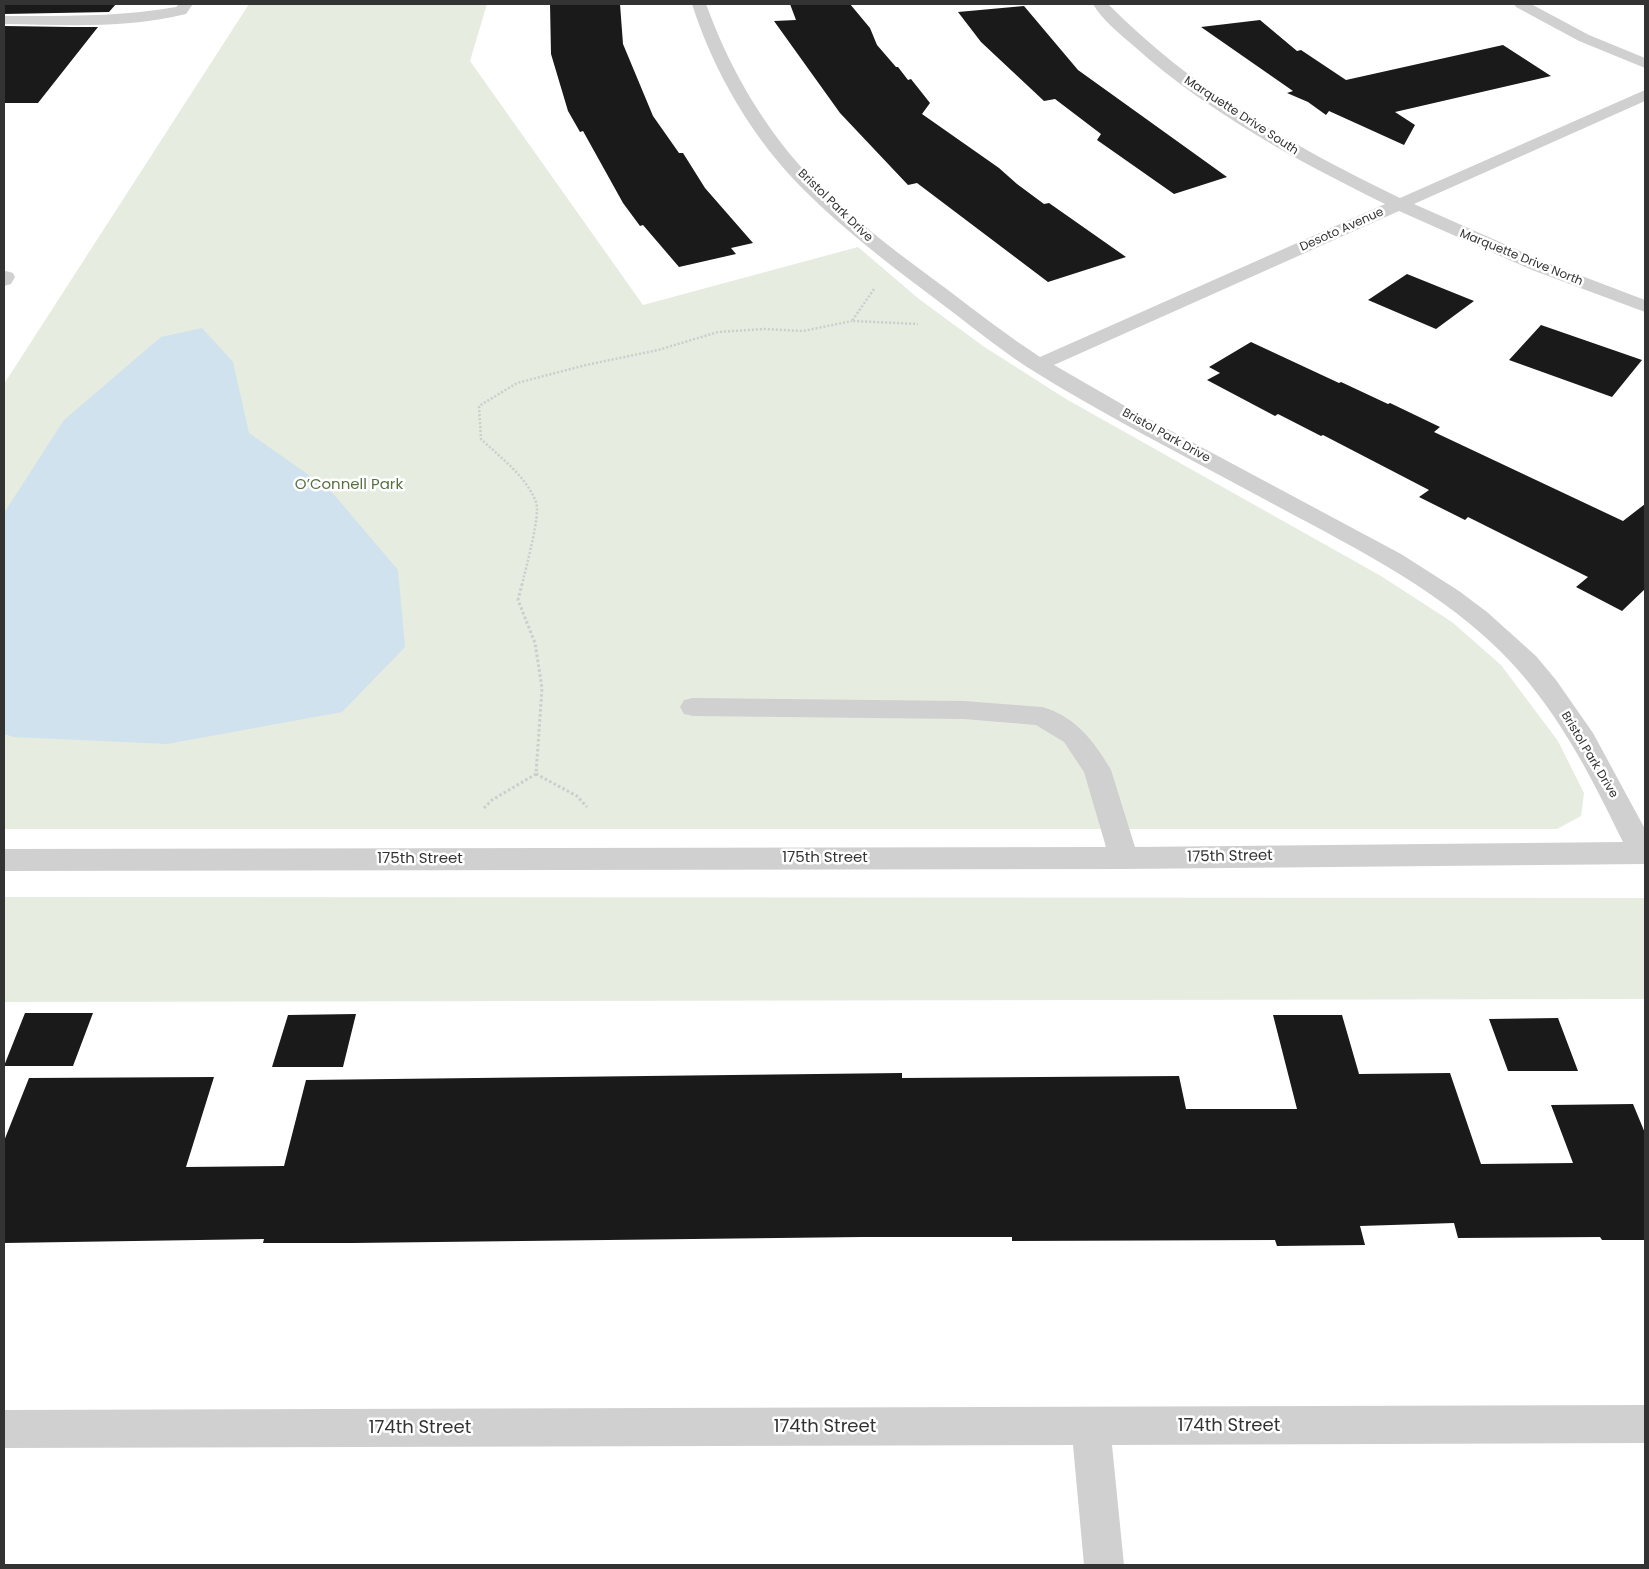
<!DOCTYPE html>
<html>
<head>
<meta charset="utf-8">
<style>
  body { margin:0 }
  #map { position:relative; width:1649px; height:1569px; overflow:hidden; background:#fff; font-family:Poppins,sans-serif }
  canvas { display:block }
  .frame { position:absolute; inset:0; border:5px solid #333; pointer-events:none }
</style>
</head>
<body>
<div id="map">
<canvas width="1649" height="1569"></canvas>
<div class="frame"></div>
</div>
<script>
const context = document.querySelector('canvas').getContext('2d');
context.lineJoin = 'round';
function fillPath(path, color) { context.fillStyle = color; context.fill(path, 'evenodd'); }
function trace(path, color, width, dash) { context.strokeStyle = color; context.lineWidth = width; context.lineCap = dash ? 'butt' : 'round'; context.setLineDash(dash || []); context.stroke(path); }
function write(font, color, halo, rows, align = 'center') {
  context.font = font + ' Poppins,sans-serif'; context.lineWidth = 5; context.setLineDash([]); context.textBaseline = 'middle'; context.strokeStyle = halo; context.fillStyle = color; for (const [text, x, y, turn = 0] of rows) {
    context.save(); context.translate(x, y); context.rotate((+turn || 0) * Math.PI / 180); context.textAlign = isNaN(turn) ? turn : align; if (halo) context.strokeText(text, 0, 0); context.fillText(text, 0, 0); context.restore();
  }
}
const green = new Path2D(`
  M249,4H487L470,61L643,305L858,247L919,299L983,346L1066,399L1381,576L1452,622L1501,665L1558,741L1584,793L1581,816L1557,829H4V384Z
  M4,897L1645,898V999L4,1002Z`);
const water = new Path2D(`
  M202,328L233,362L249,433L330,490L398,570L405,647L342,712L167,744L14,737L4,734V513L64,420L161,337Z`);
const building = new Path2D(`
  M4,4H116L109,12L4,14Z
  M550,4H620L623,44L653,116L679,153H683L705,188L753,243L731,248L736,254L679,267L643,225L640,226L623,203L583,131L580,132L568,111L551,54Z
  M790,4H850L870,28L877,45L896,67H898L908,80L911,79L930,103L922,114L999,168L1017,184L1044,204L1049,203L1126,257L1048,282L917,183L908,185L840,113L774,21L796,20Z
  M1024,6L1078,70L1227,177L1174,194L1097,140L1101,134L1055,99L1044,101L981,42L958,12Z
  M1260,20L1297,51L1301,50L1346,80L1503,45L1551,76L1395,112L1415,125L1404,145L1329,111L1326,115L1308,102L1287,93L1293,91L1201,27Z
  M4,26L72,27H98L38,103H4Z
  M1407,274L1474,301L1436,329L1368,300Z
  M1541,325L1642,360L1612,397L1509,360Z
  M1251,342L1339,383L1341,382L1388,404L1390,403L1440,427L1434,432L1623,521L1645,504V589L1622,611L1576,587L1588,577L1468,517L1465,520L1419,497L1429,490L1323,435L1321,436L1278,414L1275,416L1207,380L1220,373L1209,367Z
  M25,1013H93L73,1066H4Z
  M356,1014L343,1067H272L288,1015Z
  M1273,1015H1342L1359,1074L1450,1073L1481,1164L1573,1163L1551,1105L1633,1104L1645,1133V1240H1602L1600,1237L1458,1238L1454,1223L1360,1226L1365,1245L1277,1246L1275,1240L1012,1241V1237H863L352,1243H263L264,1239L4,1243V1141L29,1078L214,1077L186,1167L284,1166L306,1080L902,1073V1078L1179,1076L1186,1109H1297Z
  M1558,1018L1578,1071H1508L1489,1019Z`);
const pathFar1 = new Path2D(`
  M874,289L852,321L918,324
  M522,585C525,570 541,515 536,502C526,476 501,458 481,439L479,406L517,383L586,365L658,350L718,332L765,329L803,331L852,321`);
const path = new Path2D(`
  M536,774L577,796L587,807
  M484,808L492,800L536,774L542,688L535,643L518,600L522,584`);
const minor = new Path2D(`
  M179,4H193L186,14C127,29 64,25 4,24V16C62,16 119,17 176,7Z
  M692,4H706C730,70 766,132 816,183C856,222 903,257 948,290C978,313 1008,336 1040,357L1385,204C1296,160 1209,113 1135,47C1121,35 1102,20 1093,4H1108C1193,90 1291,145 1400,198L1645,90V101L1414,204L1545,262L1645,300V312L1532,270L1399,211L1054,365L1132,410L1401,554L1459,591L1487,612L1536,656L1556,680L1593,733L1645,829V864L1124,869L4,871V849L1106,847L1084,772L1064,742L1036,725L964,719L693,716L684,714L680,707L684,700L693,698L964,701L1042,707C1075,716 1094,741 1111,770L1135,847L1623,842C1589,772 1554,703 1497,648C1431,584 1345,543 1264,499C1185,456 1103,415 1027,367C995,346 965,321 934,298C889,264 844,230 804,190C753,139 714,73 692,4Z
  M1514,4H1531L1589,35L1645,58V68L1579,41L1516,7Z
  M6,271L13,273L15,277L11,284L4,286V272Z
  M1645,1405V1443L1112,1445L1124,1565H1084L1073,1445L4,1448V1410Z`);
const farStreetnames = [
  ["Marquette Drive South",1241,116,33],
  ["Bristol Park Drive",835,206,44],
  ["Desoto Avenue",1342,230,-24],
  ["Marquette Drive North",1521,258,22],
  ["Bristol Park Drive",1166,436,29],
  ["Bristol Park Drive",1589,755,59]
];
const parkNames = [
  ["O’Connell Park",349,485]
];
const streetNames = [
  ["175th Street",1230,857,-1],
  ["175th Street",825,858],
  ["175th Street",420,859]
];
const nearStreetnames = [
  ["174th Street",1229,1426],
  ["174th Street",825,1427],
  ["174th Street",420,1428]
];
fillPath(green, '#e6ecdf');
fillPath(water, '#cfe2ee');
fillPath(building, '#1a1a1a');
trace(pathFar1, '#cdcdcd', 2.5, [2, 2]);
trace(path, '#cdcdcd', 3, [2.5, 2.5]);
fillPath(minor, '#d0d0d0');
write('12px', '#333', '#fff', farStreetnames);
write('15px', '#56703f', '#fff', parkNames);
write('15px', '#333', '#fff', streetNames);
write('18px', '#333', '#fff', nearStreetnames);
</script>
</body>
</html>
